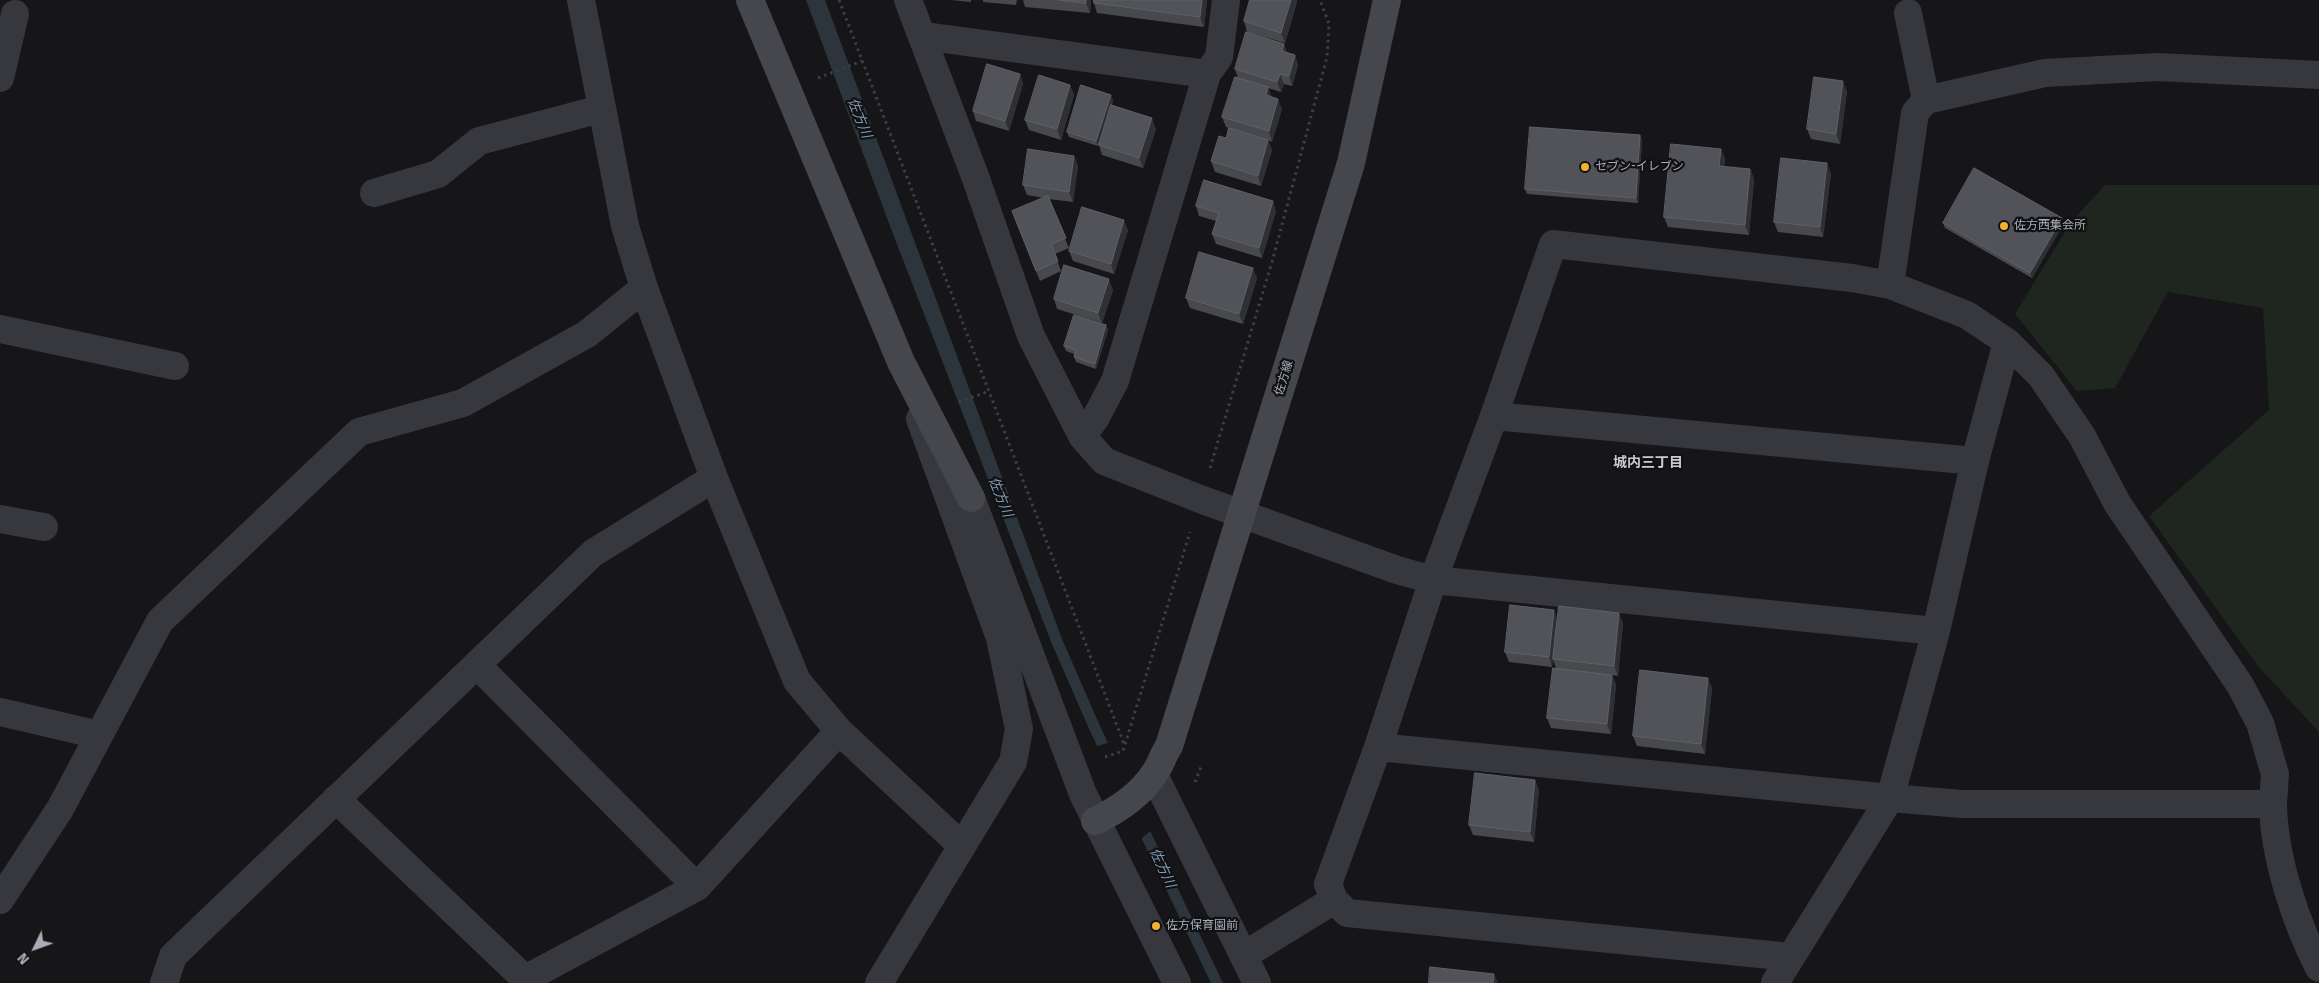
<!DOCTYPE html>
<html>
<head>
<meta charset="utf-8">
<style>
  body { margin:0 }
  #map { position:relative; width:2319px; height:983px; overflow:hidden; background:#161618; font-family:"Fira Sans",sans-serif }
  canvas { display:block }
  .north { position:absolute; left:10px; top:923px; width:50px; height:50px; -webkit-text-stroke:4px #111113; paint-order:stroke; rotate:228deg; font-size:14px; font-weight:700; line-height:20px; text-align:center; color:#a8adb8 }
  .north::after { content:''; display:block; margin:auto; width:18px; height:22px; background:#a8adb8; clip-path:polygon(50% 0,100% 100%,50% 72%,0 100%) }
</style>
</head>
<body>
<div id="map">
<canvas width="2319" height="983"></canvas>
<div class="north">N</div>
</div>
<script>
const context = document.querySelector('canvas').getContext('2d');
context.lineJoin = 'round';
function fillPath(path, color) { context.fillStyle = color; context.fill(path, 'evenodd'); }
function trace(path, color, width, dash) { context.strokeStyle = color; context.lineWidth = width; context.lineCap = dash ? 'butt' : 'round'; context.setLineDash(dash || []); context.stroke(path); }
function write(font, color, halo, rows, align = 'center') {
  context.font = font + ' "Fira Sans","Noto Sans JP",sans-serif'; context.lineWidth = 4.5; context.setLineDash([]); context.textBaseline = 'middle'; context.strokeStyle = halo; context.fillStyle = color; for (const [text, x, y, turn = 0] of rows) {
    context.save(); context.translate(x, y); context.rotate((+turn || 0) * Math.PI / 180); context.textAlign = isNaN(turn) ? turn : align; if (halo) context.strokeText(text, 0, 0); context.fillText(text, 0, 0); context.restore();
  }
}
const green = new Path2D(`
  M2105,185H2319V732L2258,666L2149,516L2269,410L2263,308L2168,292L2115,388L2077,391L2015,314L2071,222Z`);
const water = new Path2D(`
  M806,0H825L1062,639L1100,726L1223,983H1211L1090,731L1052,644L893,234Z`);
const pier = new Path2D(`
  M1110,742L1152,830L1139,840L1095,747Z`);
const path = new Path2D(`
  M839,0L1124,744
  M818,78L862,61
  M959,402L989,391
  M1210,468L1272,262L1327,57L1329,24L1320,0
  M1105,757L1123,751L1190,532
  M1195,782L1202,764`);
const street = new Path2D(`
  M581,0L625,226L644,288L714,478L797,681L839,731L962,846
  M908,0L975,176L1031,336L1082,436L1104,461L1200,499L1397,570L1433,580L1936,631
  M1908,13L1926,100
  M923,36L1207,74L1115,381L1095,419L1082,436
  M1207,74L1219,57L1226,0
  M0,78L15,14
  M374,193L438,174L479,141L601,109
  M1890,285L1915,113L1926,100L2045,73L2157,67L2319,75
  M0,329L175,366
  M1494,416L1975,461
  M971,498L1083,794L1177,983
  M0,519L44,527
  M477,665L697,887
  M0,712L99,735
  M1378,747L1890,798L1936,631L1975,461L2007,342
  M1154,775L1257,983
  M336,799L525,979L697,887L839,731
  M0,900L60,809L160,621L359,432L463,403L587,334L644,288
  M1256,948L1334,900
  M1791,957L1347,913L1334,900L1328,884L1378,747L1433,580L1494,416L1553,244L1852,278L1890,285L1967,315L2007,342L2041,376L2082,436L2117,503L2240,685L2260,723L2275,774L2273,804
  M164,983L173,956L593,553L714,478
  M879,983L1013,762L1019,729L1000,638L920,419
  M1775,983L1890,798L1962,804H2273C2274,857 2295,921 2319,968`);
const secondary = new Path2D(`
  M750,0L901,362L971,498
  M1095,821C1118,810 1140,795 1154,774C1160,766 1163,755 1169,746L1351,163L1387,0`);
const wall = new Path2D(`
  M951,0H971V2Z
  M983,0H1017L1016,5L983,2Z
  M1023,0H1091L1090,13L1025,7Z
  M1094,0H1207L1204,27L1097,13L1094,3Z
  M1250,0H1297V2L1285,43L1247,32L1244,21Z
  M1284,44L1287,53L1295,55L1298,65L1292,86L1284,84L1281,92L1268,88L1271,97L1282,109L1272,142L1268,140L1272,150L1261,186L1215,172L1211,161L1226,138L1229,128L1226,127L1222,117L1238,78L1235,69Z
  M1020,74L1023,84L1009,131L976,121L973,111Z
  M1070,85L1074,95L1061,140L1029,130L1025,120Z
  M1847,91L1840,144L1811,139L1807,129Z
  M1113,100L1112,105L1156,129L1143,168L1102,155L1099,145L1098,146L1069,137L1067,132Z
  M1640,135L1642,140L1638,203L1527,194L1525,189Z
  M1721,149L1725,159L1724,167L1750,169L1754,179L1749,235L1668,227L1664,217Z
  M1074,156L1078,166L1073,202L1049,199L1069,248L1055,254L1061,271L1040,281L1012,211L1044,198L1027,195L1023,185Z
  M1831,173L1823,237L1778,232L1774,222Z
  M1196,206L1276,211L1262,258L1216,244L1212,234L1216,221L1199,216Z
  M2062,218L2064,223L2032,278L1945,228L1943,223Z
  M1128,230L1114,274L1073,261L1069,251Z
  M1257,278L1243,324L1190,308L1186,298Z
  M1113,290L1102,323L1057,309L1054,299Z
  M1106,325L1108,330L1096,369L1076,362L1074,357V354L1066,351L1064,346Z
  M1554,610L1557,620L1623,623L1618,676L1612,675L1616,685L1611,734L1551,728L1547,718L1556,668L1553,659L1552,667L1509,662L1505,652Z
  M1712,688L1705,754L1637,746L1633,736Z
  M1535,780L1539,790L1534,842L1473,835L1469,825Z`);
const shadedWall = new Path2D(`
  M1086,0H1091L1090,13L1086,3Z
  M1202,0H1207L1204,27L1200,17Z
  M1291,0H1297V2L1285,43L1281,33Z
  M1284,44L1287,54L1282,51Z
  M1295,55L1298,65L1292,86L1289,76Z
  M1020,74L1023,84L1009,131L1005,121Z
  M1280,74L1284,84L1281,92L1277,82Z
  M1843,81L1847,91L1840,144L1836,134Z
  M1070,85L1074,95L1061,140L1057,129Z
  M1268,87L1272,97L1266,95Z
  M1111,95L1113,100L1098,146L1096,141Z
  M1278,99L1282,109L1272,142L1269,131Z
  M1152,118L1156,129L1143,168L1139,158Z
  M1640,135L1642,140L1638,203L1636,198Z
  M1268,140L1272,150L1261,186L1258,176Z
  M1721,149L1725,159L1723,176L1719,166Z
  M1074,156L1078,166L1073,202L1069,192Z
  M1827,163L1831,173L1823,237L1820,227Z
  M1750,169L1754,179L1749,235L1745,225Z
  M1273,201L1276,211L1262,258L1259,248Z
  M2062,218L2064,223L2032,278L2030,273Z
  M1124,220L1128,230L1114,274L1111,264Z
  M1253,268L1257,278L1243,324L1239,314Z
  M1109,279L1113,290L1102,323L1098,313Z
  M1106,325L1108,330L1096,369L1095,364Z
  M1554,610L1557,620L1552,667L1549,657Z
  M1619,613L1623,623L1618,676L1614,666Z
  M1612,675L1616,685L1611,734L1607,724Z
  M1708,678L1712,688L1705,754L1701,744Z
  M1535,780L1539,790L1534,842L1530,832Z
  M1494,974L1498,983H1493Z`);
const building = new Path2D(`
  M1059,0H1086V3Z
  M1094,0H1202L1200,17L1094,3Z
  M1250,0H1291L1281,33L1244,21Z
  M1246,32L1284,44L1282,51L1295,55L1289,76L1280,74L1277,82L1235,69Z
  M987,64L1020,74L1005,121L973,111Z
  M1039,75L1070,85L1057,129L1025,120Z
  M1235,77L1268,87L1266,95L1278,99L1269,131L1222,117Z
  M1814,77L1843,81L1836,134L1807,129Z
  M1081,85L1111,95L1096,141L1067,132Z
  M1111,105L1152,118L1139,158L1099,145Z
  M1530,127L1640,135L1636,198L1525,189Z
  M1229,128L1268,140L1258,176L1211,161L1219,136L1226,138Z
  M1671,144L1721,149L1719,166L1750,169L1745,225L1664,217Z
  M1028,149L1074,156L1069,192L1023,185Z
  M1781,158L1827,163L1820,227L1774,222Z
  M1974,168L2062,218L2030,273L1943,223Z
  M1204,180L1273,201L1259,248L1212,234L1219,213L1196,206Z
  M1048,196L1066,238L1051,244L1058,261L1036,271L1012,211Z
  M1082,207L1124,220L1111,264L1069,251Z
  M1199,252L1253,268L1239,314L1186,298Z
  M1064,265L1109,279L1098,313L1054,299Z
  M1074,315L1106,325L1095,364L1074,357L1076,350L1064,346Z
  M1510,605L1554,610L1549,657L1505,652Z
  M1559,606L1619,613L1614,666L1553,659Z
  M1553,668L1612,675L1607,724L1547,718Z
  M1640,670L1708,678L1701,744L1633,736Z
  M1475,773L1535,780L1530,832L1469,825Z
  M1430,967L1494,974L1493,983H1429Z`);
const markers = [
  [1585,167,5,"#f2b134"],
  [2004,226,5,"#f2b134"],
  [1156,926,5,"#f2b134"]
];
const poiNames = [
  ["セブン-イレブン",1595,167],
  ["佐方西集会所",2014,226],
  ["佐方保育園前",1166,926]
];
const streetNames = [
  ["佐方線",1284,378,-73]
];
const waterNames = [
  ["佐方川",859,118,68],
  ["佐方川",1000,497,68],
  ["佐方川",1162,868,65]
];
const neighbourhoodNames = [
  ["城内三丁目",1648,463]
];
fillPath(green, '#1e261f');
fillPath(water, '#2c353c');
fillPath(pier, '#161618');
trace(path, '#3d3f44', 3, [2.5, 4]);
trace(street, '#37383d', 28);
trace(secondary, '#45474d', 28);
fillPath(wall, '#47494d');
fillPath(shadedWall, '#2f3033');
fillPath(building, '#525359');
trace(building, '#5f6168', 1);
for (const [x, y, r, color] of markers) { const dot = new Path2D(); dot.arc(x, y, r, 0, 2 * Math.PI); context.fillStyle = color; context.fill(dot); trace(dot, '#111113', 2); }
write('12px', '#a8adb8', '#111113', poiNames, 'left');
write('12px', '#a8adb8', '#111113', streetNames);
write('italic 14px', '#7f9bb3', '#111113', waterNames);
write('bold 14px', '#c9ccd4', '#111113', neighbourhoodNames);
</script>
</body>
</html>
